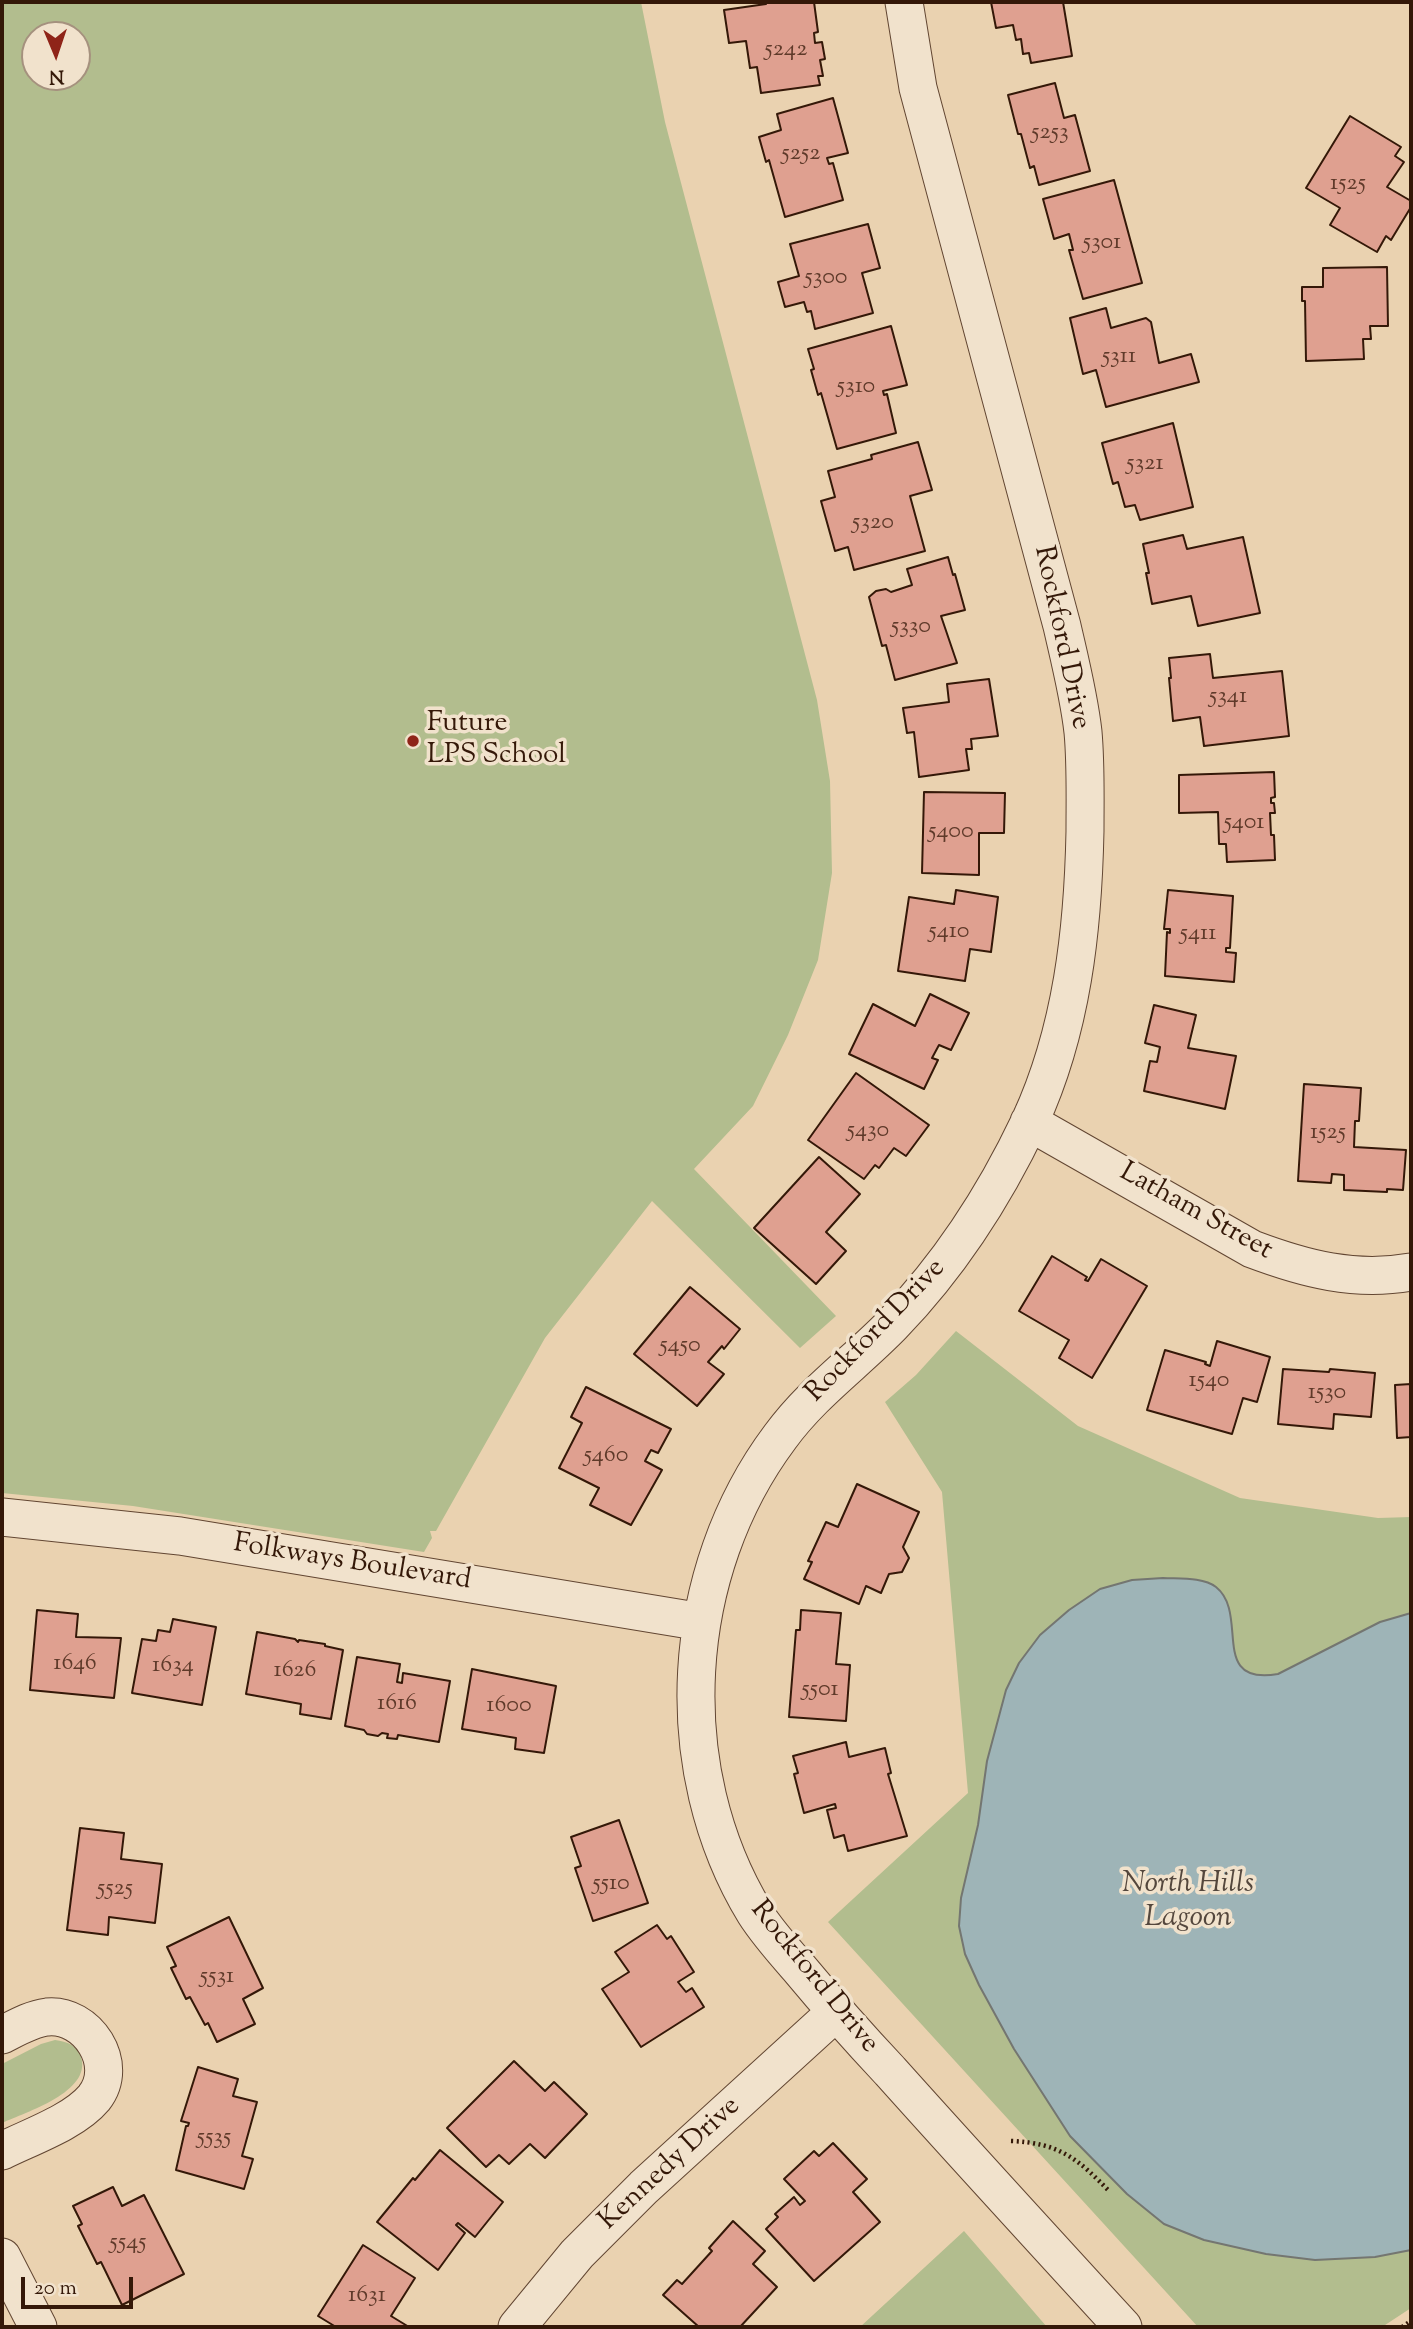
<!DOCTYPE html>
<html>
<head>
<meta charset="utf-8">
<style>
  body { margin:0 }
  #map { position:relative; width:1413px; height:2329px; overflow:hidden; background:#ead2b0; font-family:"Sorts Mill Goudy",serif }
  canvas { display:block }
  .frame { position:absolute; inset:0; border:4px solid #341808; pointer-events:none }
  .north { position:absolute; left:21px; top:21px; width:70px; height:70px; box-sizing:border-box; background:#f1e2cc; border:2px solid #a5917e; border-radius:50%; rotate:178deg; font-size:19px; font-weight:700; line-height:28px; text-align:center; color:#341808 }
  .north::after { content:''; display:block; margin:auto; width:24px; height:32px; background:#8f2418; clip-path:polygon(50% 0,100% 100%,50% 72%,0 100%) }
  .scale { position:absolute; left:21px; top:2277px; width:112px; height:32px; box-sizing:border-box; border:4px solid #341808; border-top:0; padding-left:9px; font-size:21px; line-height:24px; white-space:nowrap; color:#341808; -webkit-text-stroke:5px #f1e2cc; paint-order:stroke }
</style>
</head>
<body>
<div id="map">
<canvas width="1413" height="2329"></canvas>
<div class="frame"></div>
<div class="north">N</div>
<div class="scale">20 m</div>
</div>
<script>
const context = document.querySelector('canvas').getContext('2d');
context.lineJoin = 'round';
function fillPath(path, color) { context.fillStyle = color; context.fill(path, 'evenodd'); }
function trace(path, color, width, dash) { context.strokeStyle = color; context.lineWidth = width; context.lineCap = dash ? 'butt' : 'round'; context.setLineDash(dash || []); context.stroke(path); }
function write(font, color, halo, rows, align = 'center') {
  context.font = font + ' "Sorts Mill Goudy",serif'; context.lineWidth = 7; context.setLineDash([]); context.textBaseline = 'middle'; context.strokeStyle = halo; context.fillStyle = color; for (const [text, x, y, turn = 0] of rows) {
    context.save(); context.translate(x, y); context.rotate((+turn || 0) * Math.PI / 180); context.textAlign = isNaN(turn) ? turn : align; if (halo) context.strokeText(text, 0, 0); context.fillText(text, 0, 0); context.restore();
  }
}
const green = new Path2D(`
  M2,2H641L665,122L817,700L830,781L832,873L818,960L788,1035L753,1106L694,1169L836,1316L800,1348L652,1201L545,1338L436,1531H430L432,1538L424,1552L133,1506L2,1493ZM35,35H77V77H35Z
  M956,1331L1078,1426L1240,1498L1378,1518L1411,1517V2308L1382,2327H1198L828,1922L968,1793L942,1492L885,1402L916,1375Z
  M55,2040C67,2042 78,2045 81,2057C92,2092 26,2112 2,2123V2064L41,2044Z
  M964,2231L1047,2327H860Z`);
const water = new Path2D(`
  M1163,1578C1179,1579 1203,1577 1216,1587C1250,1614 1208,1686 1278,1674L1380,1622L1411,1613V2250L1375,2257L1315,2260L1266,2254L1204,2240L1164,2224L1127,2194L1070,2136L1014,2049L979,1985L965,1954L959,1926L961,1898L978,1825L987,1761L1006,1690L1019,1663L1040,1635L1069,1610L1100,1589L1132,1580Z`);
const building = new Path2D(`
  M766,2H814L818,32L814,33L815,43L822,42L825,59L820,60L823,76H818L820,85L761,93L757,67L750,68L746,41L729,43L724,10L766,4Z
  M991,2H1063L1072,56L1031,63L1029,53L1023,54L1021,39L1016,40L1013,25L996,28Z
  M1055,83L1064,118L1075,115L1090,171L1039,185L1034,166L1030,168L1021,134H1018L1008,95Z
  M833,98L848,153L827,158L829,164L833,163L843,200L785,217L769,160L766,162L759,137L781,130L777,114Z
  M1350,116L1401,147L1395,156L1404,162L1387,187L1411,201V207L1391,240L1386,236L1377,252L1330,225L1340,208L1306,188Z
  M1114,180L1142,283L1083,299L1069,250H1073L1069,234L1054,239L1043,199Z
  M868,224L880,268L862,273L873,313L815,329L811,311L807,312L804,302L785,307L778,282L799,276L790,244Z
  M1387,267L1388,326H1370L1371,339H1363L1364,359L1306,361L1305,301H1302V287H1323V268Z
  M1106,308L1111,328L1146,318L1151,322L1159,363L1191,354L1199,382L1106,407L1096,370L1083,374L1070,318Z
  M891,326L907,385L883,391L884,395L887,394L896,433L837,449L821,393L818,395L811,370L814,369L808,349Z
  M1173,423L1193,507L1140,520L1135,505L1125,507L1118,482L1113,484L1102,443Z
  M918,442L932,490L910,496L925,551L854,570L848,547L835,551L821,501L835,497L828,471L872,459L871,455Z
  M1183,535L1187,549L1243,537L1260,613L1198,626L1191,596L1152,604L1146,573H1149L1143,544Z
  M948,557L953,575L955,574L965,610L941,616L957,663L895,680L886,645L882,646L869,597L876,591L886,589L891,592L912,585L907,569Z
  M1210,654L1213,678L1282,671L1289,736L1204,746L1200,717L1173,721L1169,678H1171L1169,658Z
  M989,679L998,736L971,739L972,749H966L969,770L919,777L914,732L907,733L903,708L949,702L947,684Z
  M1274,772L1275,797L1271,798V803H1274L1275,813H1270L1271,835H1274L1275,860L1227,862L1226,844H1219L1218,812L1179,813V775Z
  M924,792L1005,793L1004,833H979V875L922,873Z
  M956,890L998,897L991,952L970,949L965,981L898,971L909,897L954,904Z
  M1168,890L1233,896L1230,948H1226V952L1236,953L1234,982L1165,976L1167,932L1170,933V929H1164Z
  M930,994L969,1013L951,1050L939,1045L932,1058L938,1060L924,1089L849,1054L873,1004L915,1026Z
  M1154,1005L1196,1015L1188,1048L1236,1056L1225,1109L1144,1091L1150,1061L1157,1062L1160,1047L1145,1043Z
  M856,1073L929,1125L906,1156L894,1148L879,1168L875,1165L864,1179L808,1140Z
  M1304,1084L1361,1088L1359,1121H1355L1354,1147L1406,1150L1403,1190L1387,1189V1192L1344,1190V1175L1332,1174L1331,1183L1298,1181Z
  M819,1157L860,1194L826,1232L846,1251L816,1284L754,1228Z
  M1052,1256L1087,1277L1085,1280L1088,1281L1101,1259L1147,1286L1092,1378L1059,1358L1069,1340L1019,1311Z
  M690,1287L740,1329L724,1349L722,1346L708,1362L724,1374L697,1406L634,1354Z
  M1217,1341L1270,1357L1257,1402L1243,1398L1232,1434L1147,1410L1165,1350L1206,1362L1205,1364L1210,1366Z
  M1283,1369L1329,1372L1330,1369L1375,1373L1371,1417L1334,1414L1333,1429L1278,1424Z
  M1411,1384V1437L1397,1438L1395,1385Z
  M586,1387L671,1429L658,1453L651,1450L645,1461L662,1470L631,1525L590,1505L599,1488L559,1468L582,1423L571,1417Z
  M857,1484L919,1512L903,1547L909,1558L902,1572L889,1574L881,1593L866,1586L859,1604L804,1579L812,1562L808,1561L826,1522L838,1527Z
  M37,1610L78,1614L76,1637L121,1638L114,1698L30,1690Z
  M801,1610L841,1613L836,1664L850,1665L846,1721L789,1717L796,1630H800Z
  M173,1619L216,1627L202,1705L132,1693L142,1639L156,1641L158,1630L170,1632Z
  M257,1632L295,1639L298,1642L299,1640L325,1644V1646L343,1650L331,1719L300,1714L301,1704L246,1694Z
  M357,1657L400,1664L397,1682L402,1683L403,1673L450,1681L439,1742L398,1735L397,1739L387,1738L388,1734L382,1733L378,1736L367,1734L364,1730L345,1726Z
  M472,1669L556,1686L544,1753L515,1749L516,1738L462,1729Z
  M846,1742L849,1757L885,1748L891,1773L888,1774L907,1836L848,1851L844,1835L834,1838L827,1810L836,1808L835,1804L804,1813L794,1774L798,1773L793,1756Z
  M619,1820L648,1903L593,1921L575,1868L581,1866L571,1837Z
  M80,1828L124,1833L121,1859L162,1864L155,1923L109,1917L108,1935L67,1930Z
  M229,1917L263,1988L243,1999L255,2024L217,2042L208,2023L205,2025L190,1997L186,1999L171,1968L176,1966L167,1947Z
  M657,1925L667,1939L671,1936L694,1972L678,1982L686,1992L692,1988L704,2007L641,2047L602,1989L629,1972L615,1952Z
  M514,2061L545,2091L554,2082L587,2114L545,2158L530,2144L509,2164L499,2155L486,2167L447,2128Z
  M198,2067L238,2079L233,2096L257,2102L242,2156L253,2159L244,2189L176,2170L186,2126H188L189,2123L181,2121Z
  M833,2143L867,2179L853,2192L880,2222L814,2281L766,2229L778,2217L775,2214L794,2197L800,2205L805,2201L784,2179L814,2151L819,2156Z
  M440,2150L503,2202L475,2237L458,2223L456,2225L465,2233L438,2270L377,2222L413,2178L415,2180Z
  M113,2187L122,2206L144,2195L184,2274L122,2305L101,2262L97,2264L78,2226L82,2224L73,2206Z
  M733,2221L765,2251L753,2264L777,2287L740,2327H699L663,2295L677,2280L682,2284L712,2251L709,2248Z
  M363,2245L415,2278L391,2316L409,2327H336L318,2316Z`);
const path = new Path2D(`
  M1011,2141C1060,2143 1078,2159 1110,2192
  M1402,2327L1411,2321`);
const minor = new Path2D(`
  M904,2L918,88L1062,626C1070,661 1079,696 1083,732C1086,765 1085,798 1085,831C1083,930 1072,1030 1030,1121C995,1195 949,1266 892,1325C855,1363 812,1393 780,1437C679,1572 667,1768 755,1913C767,1932 783,1950 798,1967C828,2003 858,2037 890,2071C967,2157 1045,2242 1123,2327
  M1029,1122L1252,1249C1305,1269 1355,1282 1411,1272
  M2,1517L180,1536L702,1622
  M2,2035C16,2028 31,2019 47,2017C87,2013 121,2064 94,2098C74,2122 30,2137 2,2151
  M2,2257L38,2327
  M517,2327L577,2254L644,2187L836,2012`);
const markers = [
  [413,741,7,"#8f2418"]
];
const numberNames = [
  ["5242",786,51],
  ["5253",1050,134],
  ["5252",801,155],
  ["1525",1348,185],
  ["5301",1102,244],
  ["5300",826,279],
  ["5311",1119,358],
  ["5310",856,388],
  ["5321",1145,465],
  ["5320",873,524],
  ["5330",911,628],
  ["5341",1228,698],
  ["5401",1244,824],
  ["5400",951,833],
  ["5410",949,933],
  ["5411",1198,935],
  ["5430",868,1132],
  ["1525",1328,1134],
  ["5450",680,1347],
  ["1540",1209,1382],
  ["1530",1327,1394],
  ["5460",606,1457],
  ["1646",75,1665],
  ["1634",173,1667],
  ["1626",295,1672],
  ["5501",820,1691],
  ["1616",397,1705],
  ["1600",509,1707],
  ["5510",611,1885],
  ["5525",115,1890],
  ["5531",217,1978],
  ["5535",214,2139],
  ["5545",128,2244],
  ["1631",367,2297]
];
const streetNames = [
  ["Rockford Drive",1060,638,78],
  ["Latham Street",1195,1213,29],
  ["Rockford Drive",877,1332,-46],
  ["Folkways Boulevard",352,1564,9],
  ["Rockford Drive",813,1978,51],
  ["Kennedy Drive",671,2165,-43]
];
const poiNames = [
  ["Future",427,725],
  ["LPS School",427,757]
];
const waterNames = [
  ["North Hills",1188,1886],
  ["Lagoon",1188,1920]
];
fillPath(green, '#b2bd8e');
fillPath(water, '#9eb4b7');
trace(water, '#747671', 2);
fillPath(building, '#dfa090');
trace(building, '#341808', 2);
trace(minor, '#624632', 39);
trace(path, '#341808', 4.5, [2, 3.5]);
trace(minor, '#f1e2cc', 37);
for (const [x, y, r, color] of markers) { const dot = new Path2D(); dot.arc(x, y, r, 0, 2 * Math.PI); context.fillStyle = color; context.fill(dot); trace(dot, '#f1e2cc', 2.5); }
write('24px', '#5f3a2a', null, numberNames);
write('28px', '#341808', '#f1e2cc', streetNames);
write('28px', '#341808', '#f1e2cc', poiNames, 'left');
write('italic 30px', '#54473d', '#f1e2cc', waterNames);
</script>
</body>
</html>
